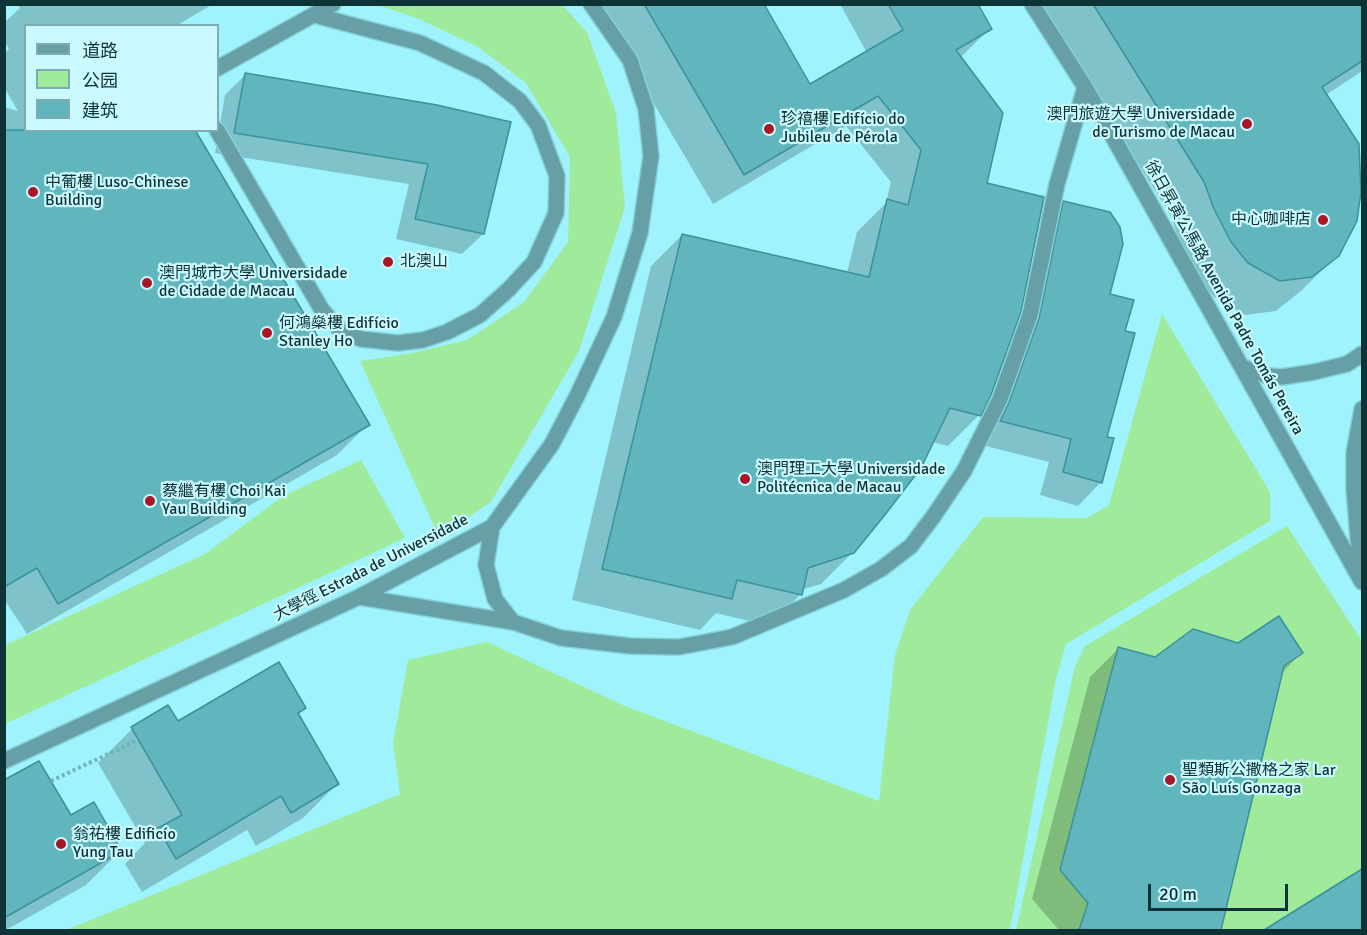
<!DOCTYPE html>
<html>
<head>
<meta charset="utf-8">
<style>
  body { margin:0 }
  #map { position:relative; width:1367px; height:935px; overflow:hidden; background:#9ff3fc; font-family:Signika,"Noto Sans SC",sans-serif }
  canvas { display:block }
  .frame { position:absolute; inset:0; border:6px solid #0e3336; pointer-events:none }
  .legend { position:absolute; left:24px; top:24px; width:195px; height:108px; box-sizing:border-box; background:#cafaff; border:2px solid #7faaaf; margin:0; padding:8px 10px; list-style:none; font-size:18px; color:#0e3336 }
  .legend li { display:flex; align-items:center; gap:12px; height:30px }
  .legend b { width:30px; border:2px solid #7faaaf }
  .scale { position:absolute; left:1148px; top:884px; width:140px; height:27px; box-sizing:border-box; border:3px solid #0e3336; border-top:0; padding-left:8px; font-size:18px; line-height:21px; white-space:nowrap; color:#0e3336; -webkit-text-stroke:4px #cafaff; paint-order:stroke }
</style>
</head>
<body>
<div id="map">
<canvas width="1367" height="935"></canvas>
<div class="frame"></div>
<ul class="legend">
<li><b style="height:8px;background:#669fa5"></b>道路</li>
<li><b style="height:16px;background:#9feb9b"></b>公园</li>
<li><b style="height:16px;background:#61b5bd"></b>建筑</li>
</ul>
<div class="scale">20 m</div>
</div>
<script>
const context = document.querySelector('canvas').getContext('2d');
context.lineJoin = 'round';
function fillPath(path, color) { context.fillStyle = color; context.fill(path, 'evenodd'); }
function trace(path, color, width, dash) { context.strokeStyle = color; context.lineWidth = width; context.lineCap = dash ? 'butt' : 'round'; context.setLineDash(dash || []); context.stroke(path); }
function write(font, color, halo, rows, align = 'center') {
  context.font = font + ' Signika,"Noto Sans SC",sans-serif'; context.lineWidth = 4.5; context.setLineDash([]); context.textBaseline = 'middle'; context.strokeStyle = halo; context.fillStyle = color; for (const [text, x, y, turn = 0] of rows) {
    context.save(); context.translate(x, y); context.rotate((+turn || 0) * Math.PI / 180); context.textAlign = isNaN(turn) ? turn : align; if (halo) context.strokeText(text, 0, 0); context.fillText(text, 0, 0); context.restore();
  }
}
const green = new Path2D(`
  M377,5H562L587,32L616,113L625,207L579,351L491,502L439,537L360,361L413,353L467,340L524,302L568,242L570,157L526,83L478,47L417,18Z
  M1162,314L1270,492V521L1066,644L1056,679L1010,930H66L400,794L393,743L408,660L487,642L627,707L879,801L895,655L910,610L983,517L1087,518L1109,505Z
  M361,460L405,538L5,724V645L205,554L283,496Z
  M1287,526L1362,641V930H1016L1075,666L1085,646Z`);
const shadow = new Path2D(`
  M18,4H213L176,26H26V130L368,424L337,455L27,634L4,599V107L18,111L4,87V54L9,49L4,40V23L20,8Z
  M595,4H763L809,86L867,53L840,4H976L990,28L960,58L986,184L979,415L948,446L932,442L853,552L821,584L801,590L800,595L769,626L716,613L700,630L572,600L651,266L682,235L847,273L857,232L886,203L891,182L846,126L713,204Z
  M1038,4H1362V71L1326,95L1337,255L1302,290L1276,311L1245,315L1214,297L1197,276L1180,244L1171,216Z
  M245,75L437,107L483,234L462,254L396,239L409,184L215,153L225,95Z
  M1064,203L1108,295L1124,332L1106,438L1101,482L1078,506L1040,495L1049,462L978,444L1016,343L1041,226Z
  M1238,645L1301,653L1281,674L1219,930H1059L1032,899L1090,677L1118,649L1155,658Z
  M168,707L178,724L304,708L298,715L337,784L303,818L256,846L247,830L142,892L125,864L145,843L98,763L132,729Z
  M4,782L71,817L120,851L86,885L6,930Z
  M1362,871V930H1267Z`);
const building = new Path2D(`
  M644,4H764L810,84L903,30L888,4H978L992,29L956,50L1003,113L987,183L1044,197L1021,312L991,395L981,416L950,408L921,468L884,516L854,553L808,568L802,595L737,580L732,599L602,569L682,234L869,277L887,199L908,205L921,150L878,96L744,175Z
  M1093,4H1362V61L1322,87L1359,144L1361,192L1357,221L1339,256L1312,277L1280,281L1248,263L1231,242L1214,209L1204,182Z
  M245,73L437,105L511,122L484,234L415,219L428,164L234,133Z
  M4,130H195L370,425L58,604L37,568L4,587Z
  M1063,201L1110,212L1120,227L1123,244L1110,294L1134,300L1125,331L1135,333L1107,437L1114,438L1102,483L1063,472L1071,439L1000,421L1009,402L1039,318Z
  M1279,616L1303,653L1284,666L1221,930H1079L1088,903L1060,870L1118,647L1155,657L1193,629L1238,643Z
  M279,662L306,708L298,713L339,784L291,813L281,796L176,859L158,828L182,815L131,727L168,705L178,721Z
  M39,761L71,815L94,802L122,851L4,918V780Z
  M1362,869V930H1264Z`);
const path = new Path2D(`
  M51,781L138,740`);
const minor = new Path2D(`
  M1032,4L1085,87L1362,582
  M218,68L333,4
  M217,130L322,310L340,330L361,339L398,343L423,340L447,332L480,315L509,289L534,262L556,213L557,176L538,125L520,101L484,73L420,43L314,15
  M1242,367L1268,376L1282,377L1314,372L1347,364L1362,354
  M492,527L486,565L495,599L513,622
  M1361,574L1354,489V453L1362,409
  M359,597L513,622L561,638L630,646L679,647L732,637L844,590L881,569L911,546L933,517L964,471L1000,399L1030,315L1057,184L1085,87
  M4,761L359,597L492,527L552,444L577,396L614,317L640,233L651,156L646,109L630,60L591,4`);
const markers = [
  [1247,124,6,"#ab1626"],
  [769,129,6,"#ab1626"],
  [33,192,6,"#ab1626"],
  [1323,220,6,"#ab1626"],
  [388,262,6,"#ab1626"],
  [147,283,6,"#ab1626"],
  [267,333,6,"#ab1626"],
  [745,479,6,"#ab1626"],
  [150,501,6,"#ab1626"],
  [1170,780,6,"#ab1626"],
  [61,844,6,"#ab1626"]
];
const poiNames = [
  ["澳門旅遊大學 Universidade",1235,115,"right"],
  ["de Turismo de Macau",1235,133,"right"],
  ["珍禧樓 Edifício do",781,120],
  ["Jubileu de Pérola",781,138],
  ["中葡樓 Luso-Chinese",45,183],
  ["Building",45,201],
  ["中心咖啡店",1311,220,"right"],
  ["北澳山",400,262],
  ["澳門城市大學 Universidade",159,274],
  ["de Cidade de Macau",159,292],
  ["何鴻燊樓 Edifício",279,324],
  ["Stanley Ho",279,342],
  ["澳門理工大學 Universidade",757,470],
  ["Politécnica de Macau",757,488],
  ["蔡繼有樓 Choi Kai",162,492],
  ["Yau Building",162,510],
  ["聖類斯公撒格之家 Lar",1182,771],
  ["São Luís Gonzaga",1182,789],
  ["翁祐樓 Edificío",73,835],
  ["Yung Tau",73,853]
];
const streetNames = [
  ["徐日昇寅公馬路 Avenida Padre Tomás Pereira",1224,298,61],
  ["大學徑 Estrada de Universidade",371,568,-27]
];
fillPath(green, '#9feb9b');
fillPath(shadow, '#0003');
fillPath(building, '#61b5bd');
trace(building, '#3b9299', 1.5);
trace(minor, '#85d0d8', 18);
trace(path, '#70b4bb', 4, [3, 3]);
trace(minor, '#669fa5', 15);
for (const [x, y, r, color] of markers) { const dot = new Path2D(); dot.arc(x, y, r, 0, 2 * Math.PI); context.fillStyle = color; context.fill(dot); trace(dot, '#cafaff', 2); }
write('16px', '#0e3336', '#cafaff', poiNames, 'left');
write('16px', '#0e3336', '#cafaff', streetNames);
</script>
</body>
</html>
